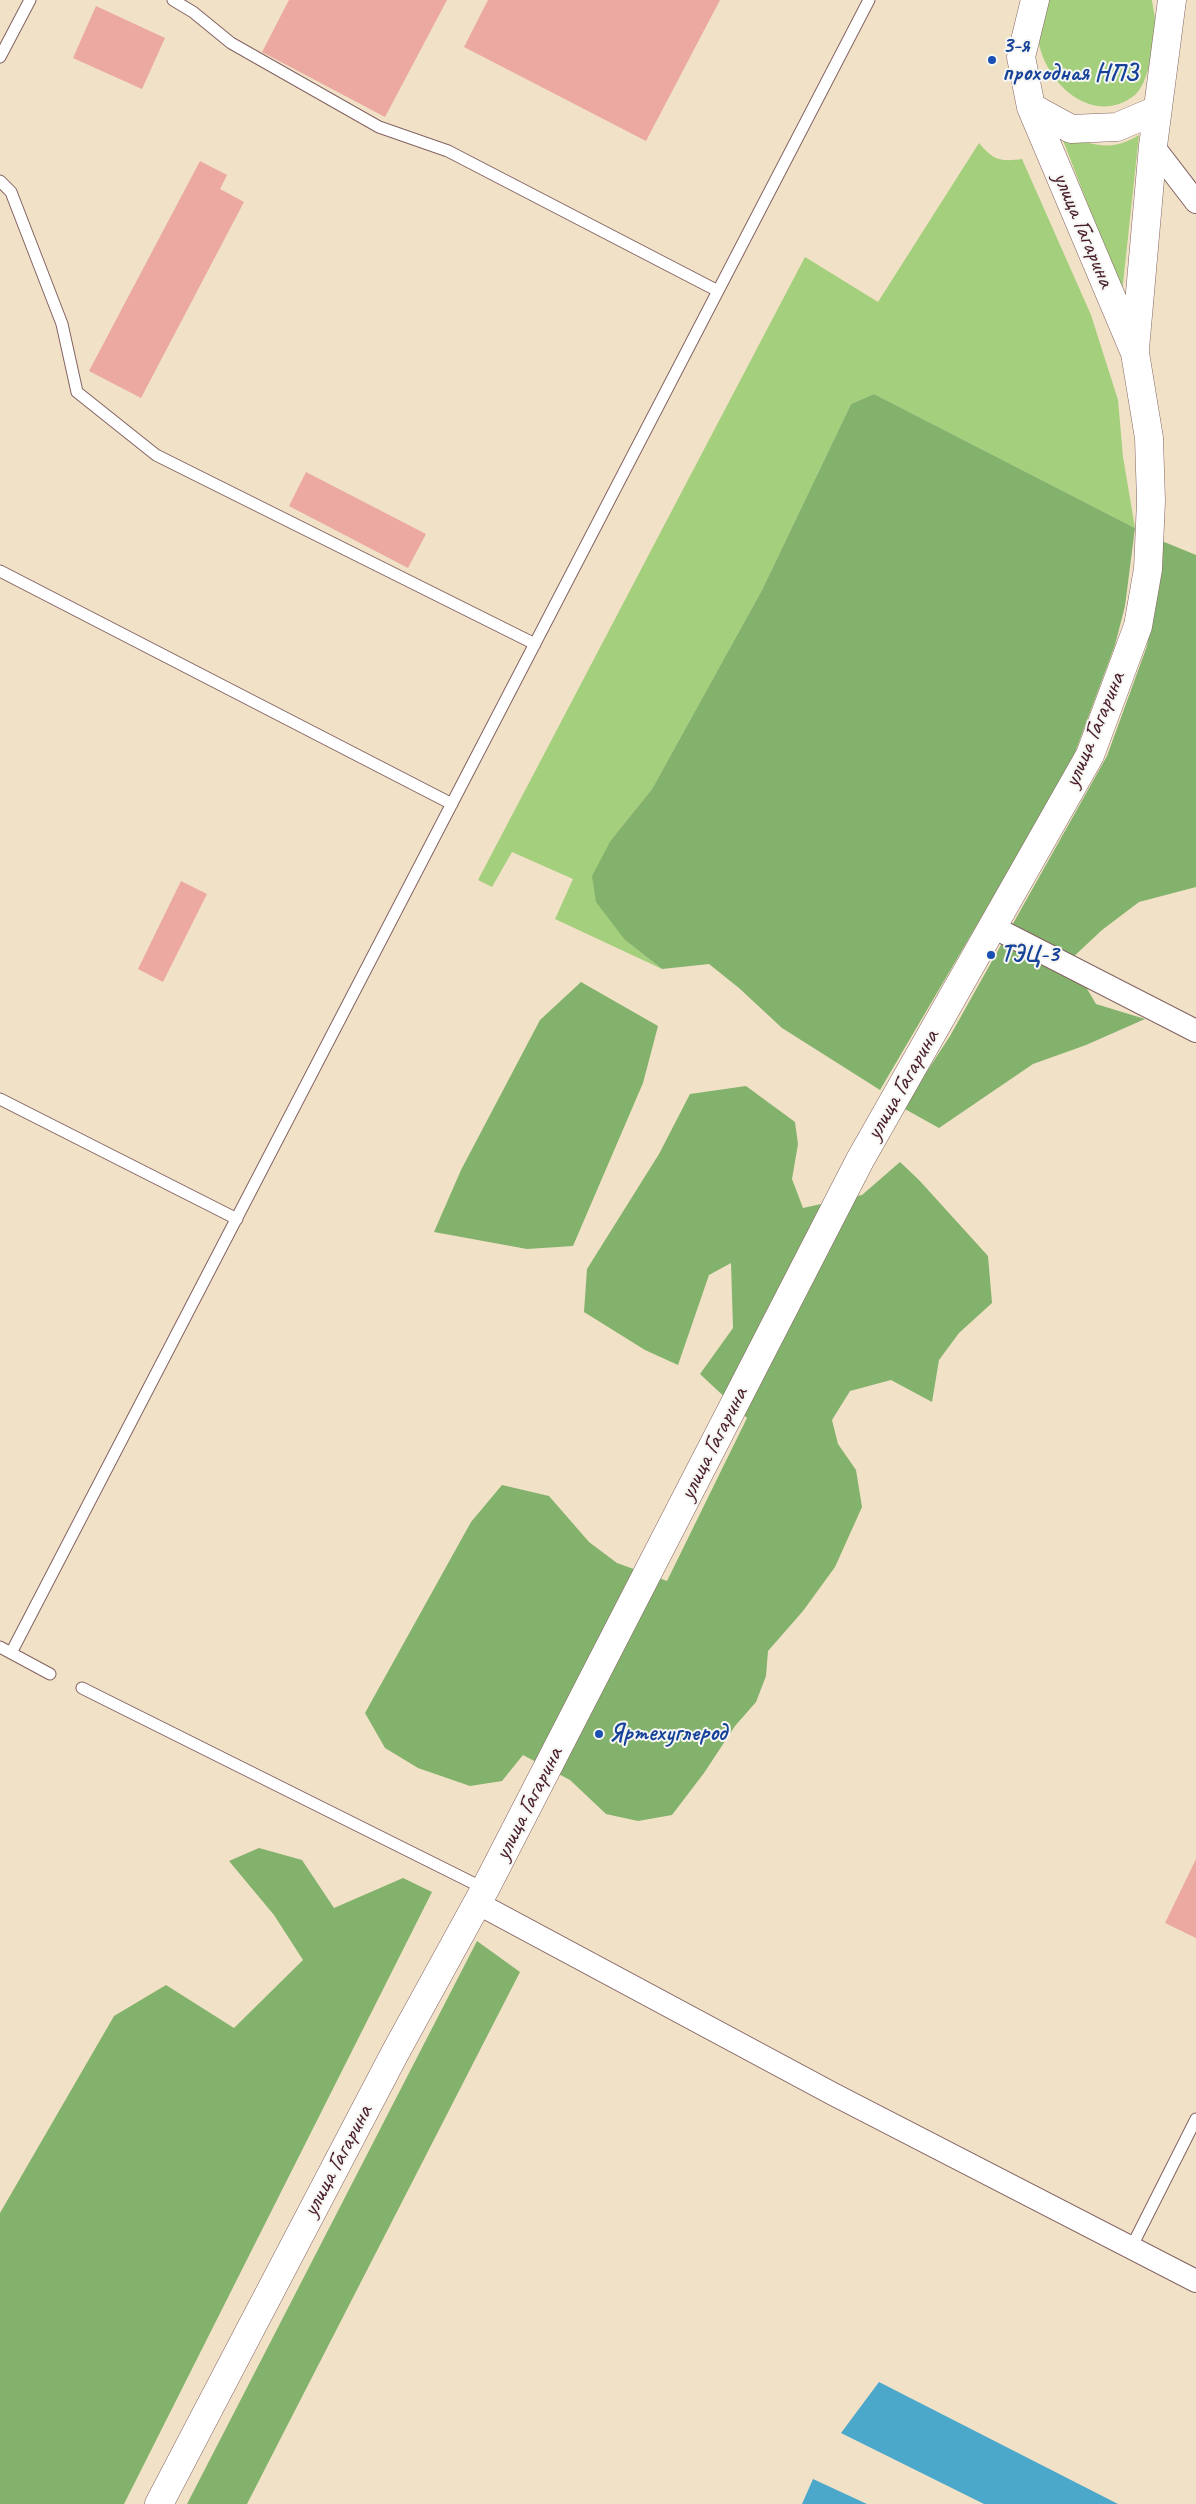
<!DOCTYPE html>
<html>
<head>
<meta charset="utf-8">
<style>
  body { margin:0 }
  canvas { display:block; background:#f1e1c7 }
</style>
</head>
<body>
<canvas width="1196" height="2504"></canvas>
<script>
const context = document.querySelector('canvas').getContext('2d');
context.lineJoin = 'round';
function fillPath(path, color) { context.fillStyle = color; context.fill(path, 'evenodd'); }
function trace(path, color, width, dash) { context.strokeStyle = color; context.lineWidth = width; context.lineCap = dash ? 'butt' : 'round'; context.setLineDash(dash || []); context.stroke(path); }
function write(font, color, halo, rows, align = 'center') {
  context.font = font + ' Caveat,sans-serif'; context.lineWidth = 4; context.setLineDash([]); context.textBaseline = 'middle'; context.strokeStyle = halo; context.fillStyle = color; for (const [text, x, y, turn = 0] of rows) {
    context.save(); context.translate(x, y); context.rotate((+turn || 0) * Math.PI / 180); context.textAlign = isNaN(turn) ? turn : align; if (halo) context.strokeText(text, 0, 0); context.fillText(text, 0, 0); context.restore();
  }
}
const green = new Path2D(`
  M1049,0H1152C1153,9 1156,18 1155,27C1155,44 1148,84 1135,95C1094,127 1048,86 1039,44C1036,30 1043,13 1049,0Z
  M1061,135C1093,143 1107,154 1139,135L1122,293Z
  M979,143C993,160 1000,162 1022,159L1091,315L1118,400L1123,457L1135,528L874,394L851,404L762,590L652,789L611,840L625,940L662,969L555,919L573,879L512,852L492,887L478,880L805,257L878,302Z`);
const forest = new Path2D(`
  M874,394L1135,528L1125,606L1115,645L1070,766L880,1090L782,1028L739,988L709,964L662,969L625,940L596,902L592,876L611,840L652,789L762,590L851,404Z
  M1157,539L1196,555V887L1139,902L1102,930L1070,960L1096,1004L1145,1019L1086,1045L1033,1064L939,1128L903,1108L950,1036L1107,756L1147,646L1154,604Z
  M581,982L658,1026L643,1083L573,1246L527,1249L434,1232L461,1170L540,1020Z
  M746,1086L795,1122L798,1144L792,1179L803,1208L862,1195L900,1162L919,1180L988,1256L992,1303L959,1333L939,1360L932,1402L891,1380L850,1391L832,1420L838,1444L856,1470L862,1507L835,1567L803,1611L768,1651L766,1676L756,1702L735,1726L704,1773L672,1815L638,1821L606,1814L570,1780L523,1755L502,1781L470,1786L418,1768L385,1748L365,1713L471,1522L502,1485L549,1496L589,1542L617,1563L667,1581L747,1418L700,1374L733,1328L731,1263L709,1275L678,1365L645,1350L584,1312L587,1269L659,1154L690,1094Z
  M259,1848L302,1860L334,1908L403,1878L432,1892L124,2504H0V2213L114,2016L166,1985L234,2028L303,1960L274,1915L229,1861Z
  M477,1941L520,1972L247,2504H187Z`);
const water = new Path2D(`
  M879,2382L1118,2504H984L841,2433Z
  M813,2479L867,2504H802Z`);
const building = new Path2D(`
  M289,0H447L385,117L262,52Z
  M488,0H720L646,141L464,47Z
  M96,6L165,38L142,89L73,58Z
  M200,161L227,175L220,189L244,202L141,398L89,371Z
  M306,472L426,534L408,568L289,506Z
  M181,881L207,894L163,982L138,969Z
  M1196,1859V1938L1165,1923Z`);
const lane = new Path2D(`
  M173,0L193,12L231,43L379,127L448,151L718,291
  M0,57L30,0
  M0,181L11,192L62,324L77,392L156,455L535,644
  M0,571L452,804
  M0,1099L237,1219
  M0,1647L11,1653L869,0
  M11,1653L50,1674
  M82,1688L485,1889
  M1131,2248L1196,2119`);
const street = new Path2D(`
  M1153,146L1196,202
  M993,927L1196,1031
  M477,1903L833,2094L1196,2281`);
const secondary = new Path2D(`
  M1031,107L1071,129L1117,127L1157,110
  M1135,349L1153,146L1172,0
  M159,2504L395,2053L485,1889L860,1160L1090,755L1138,626L1148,569L1151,501L1149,438L1135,353L1031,107L1021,57L1035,0`);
const markers = [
  [992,60,5,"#1a4fb4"],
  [991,955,5,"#1a4fb4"],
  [599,1734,5,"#1a4fb4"]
];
const transitNames = [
  ["3-я",1002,46],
  ["проходная НПЗ",1002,74],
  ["ТЭЦ-3",1001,955],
  ["Яртехуглерод",609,1734]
];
const streetNames = [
  ["улица Гагарина",1083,230,67],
  ["улица Гагарина",1095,730,-67],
  ["улица Гагарина",903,1085,-60],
  ["улица Гагарина",714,1444,-63],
  ["улица Гагарина",529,1804,-63],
  ["улица Гагарина",338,2161,-62]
];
fillPath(green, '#a4cf7c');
fillPath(forest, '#83b26c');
fillPath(water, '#4ba8ca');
fillPath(building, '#eba9a1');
trace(lane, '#846362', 13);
trace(street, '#846362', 24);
trace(secondary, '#846362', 29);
trace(lane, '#fff', 11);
trace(street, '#fff', 22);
trace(secondary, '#fff', 28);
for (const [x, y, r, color] of markers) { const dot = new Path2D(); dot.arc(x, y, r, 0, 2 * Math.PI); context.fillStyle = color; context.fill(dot); trace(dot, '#f6f6f2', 2); }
write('bold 24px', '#164399', '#f6f6f2', transitNames, 'left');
write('24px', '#4a1f2b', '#f6f6f2', streetNames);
</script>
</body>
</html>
